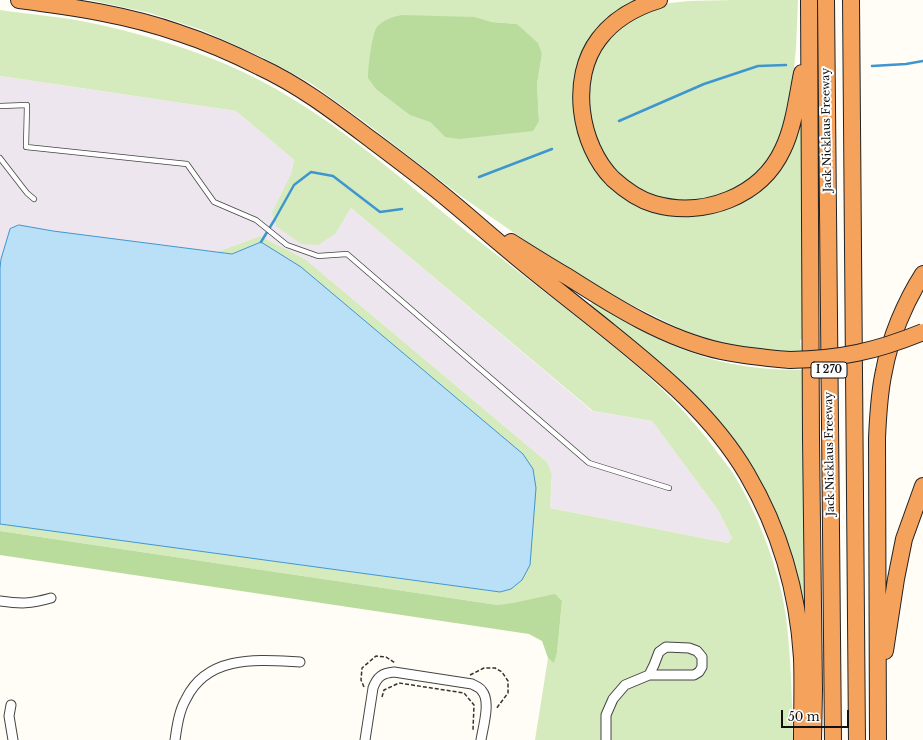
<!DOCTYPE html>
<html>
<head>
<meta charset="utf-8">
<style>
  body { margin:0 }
  #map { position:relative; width:923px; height:740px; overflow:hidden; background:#fffdf5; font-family:"Libre Baskerville",serif }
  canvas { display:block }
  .scale { position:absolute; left:781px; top:710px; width:68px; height:18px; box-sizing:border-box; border:2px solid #111; border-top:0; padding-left:5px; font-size:12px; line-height:14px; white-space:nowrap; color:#111; -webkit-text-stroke:3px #fff; paint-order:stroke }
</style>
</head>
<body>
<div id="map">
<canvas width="923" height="740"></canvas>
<div class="scale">50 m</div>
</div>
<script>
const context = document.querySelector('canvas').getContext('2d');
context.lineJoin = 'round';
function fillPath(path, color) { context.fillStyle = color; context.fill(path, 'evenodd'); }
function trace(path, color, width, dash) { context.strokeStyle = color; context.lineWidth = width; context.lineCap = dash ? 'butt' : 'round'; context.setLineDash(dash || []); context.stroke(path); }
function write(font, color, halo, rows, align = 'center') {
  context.font = font + ' "Libre Baskerville",serif'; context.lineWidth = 4; context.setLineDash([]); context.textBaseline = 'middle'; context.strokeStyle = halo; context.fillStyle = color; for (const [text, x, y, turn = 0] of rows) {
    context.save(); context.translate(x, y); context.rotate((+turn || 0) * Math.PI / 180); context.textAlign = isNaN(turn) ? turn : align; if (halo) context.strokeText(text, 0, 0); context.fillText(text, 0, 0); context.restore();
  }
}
const industrial = new Path2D(`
  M0,76L236,111L294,160L291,174L336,233L351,208L592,411L652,421L718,510L732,538L728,543L550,508L552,474L547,462L305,259L260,236L217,252L53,231L19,225L1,259L0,268Z`);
const green = new Path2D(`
  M90,0H644L592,47L581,132L649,207L753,192L797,119L803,118L804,339L800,340L801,352H762L723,343L687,332L622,300L597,286L532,245L462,197L366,123L312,84L264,58L202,30L150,13ZM475,17L492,22L517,24L542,54L537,84L539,121L445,137L430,122Z
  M732,0H798L796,48L792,88L783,134L766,166L734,192L700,202L659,199L638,191L621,178L606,161L594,139L588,97L593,67L600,54L607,43L618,30L630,20L658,6L670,3L689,1Z
  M0,10C27,14 55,16 81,21C137,32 192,48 243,72C328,112 398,177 471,235C516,270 561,304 605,340C649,375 687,410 720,456C726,464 732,471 737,480C760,519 780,573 786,617C791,658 792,699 793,740H535L548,658L554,662L557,653L562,601L498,605L0,531V524L483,590L500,592L511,589L261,242L232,254L217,252L260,236L305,259L547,462L552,474L550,508L728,543L732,538L718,510L652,421L593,411L351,208L336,233L318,245L301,244L276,226L272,213L291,174L294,160L236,111L0,76Z
  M592,302C624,320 656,340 690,352C726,366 764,370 802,370V391L804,390L807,618H801L753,475L624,334L590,305Z`);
const forest = new Path2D(`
  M402,15L475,17L492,22L517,24L538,43L542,54L537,84L539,121L533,131L460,139L445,137L430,122L410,115L376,89L368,78C368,68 372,33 377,27C384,19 393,17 402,15Z
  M0,531L498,605L513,603L555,594L562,601L557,653L554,663L548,658L542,641L529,634L0,555Z`);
const water = new Path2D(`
  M19,225L53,231L232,254L261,242L301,267L523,454L533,469L536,488L530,565L522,580L511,589L500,592L0,524V268L1,259L10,229Z`);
const stream = new Path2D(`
  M872,66L906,64L923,61
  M619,121L704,84L758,66L786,65
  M479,177L552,149
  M261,242L275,219L294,185L311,172L333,176L380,212L402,209`);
const path = new Path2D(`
  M470,675L484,668H495L502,672L508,681V693L496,709
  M364,687L361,680L362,668L376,656L386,657L395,663
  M382,697L384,690L399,683L464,693L474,705L473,730`);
const lane = new Path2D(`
  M0,106L27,105L26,147L187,164L214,202L256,220L287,245L318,256L347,254L589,463L669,488
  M0,158L27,193L34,199`);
const street = new Path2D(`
  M0,601C21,604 30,604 51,598
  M11,705L9,716L13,740
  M175,740C177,726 179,711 186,699C208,654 259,660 300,662
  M365,740L373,688C377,677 382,673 394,672L472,684C475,686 480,687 482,691C491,701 483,727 481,740
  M606,740V715L613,699L625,685L649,675H694L699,672L702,667V657L697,651L689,648L666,647L659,652L654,665L649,675`);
const highway = new Path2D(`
  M19,0C73,7 128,15 179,33C207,42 234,54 260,67C301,86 337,114 373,141C393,156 413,171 433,187C461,209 487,233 514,255C545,281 578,306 610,332C662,374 713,416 747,474C780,530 798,594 802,658C803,685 802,713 802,740
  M659,0C636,7 614,19 599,39C569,78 579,145 613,179C624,189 640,200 654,204C703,218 761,197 783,149C794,126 797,98 802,73
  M809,0L811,438L814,690L813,740
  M826,0L833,740
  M851,0L857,740
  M511,242C530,254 549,266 568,277C615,307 666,339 721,351C744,356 766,358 790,360
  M885,651L896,579L904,539L923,486
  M878,740L877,438C878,416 879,393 884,371C890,338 905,302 923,274`);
const highwayBridge = new Path2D(`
  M790,360C840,359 877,351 923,332`);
const shields = [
  [829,370,36]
];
const shieldNames = [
  ["I 270",829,370]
];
const streetNames = [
  ["Jack Nicklaus Freeway",827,130,-91],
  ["Jack Nicklaus Freeway",830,454,-91]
];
fillPath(industrial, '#eee6ef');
fillPath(green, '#d5ebbd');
fillPath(forest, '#b9dc9c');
fillPath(water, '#b9e0f7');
trace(water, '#3f96cf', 1);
trace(stream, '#3f96cf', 2.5);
trace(lane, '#444', 6);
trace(street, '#444', 11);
trace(highway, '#222', 18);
trace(path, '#333', 1.5, [4, 2]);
trace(lane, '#fff', 4.5);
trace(street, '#fff', 9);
trace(highway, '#f5a25d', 16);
trace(highwayBridge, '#222', 18, []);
trace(highwayBridge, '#f5a25d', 16);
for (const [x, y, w] of shields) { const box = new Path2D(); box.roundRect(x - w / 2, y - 8, w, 16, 3); context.fillStyle = '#fff'; context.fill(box); trace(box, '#111', 1); }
write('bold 10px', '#111', null, shieldNames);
write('11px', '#111', '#fff', streetNames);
</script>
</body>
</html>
